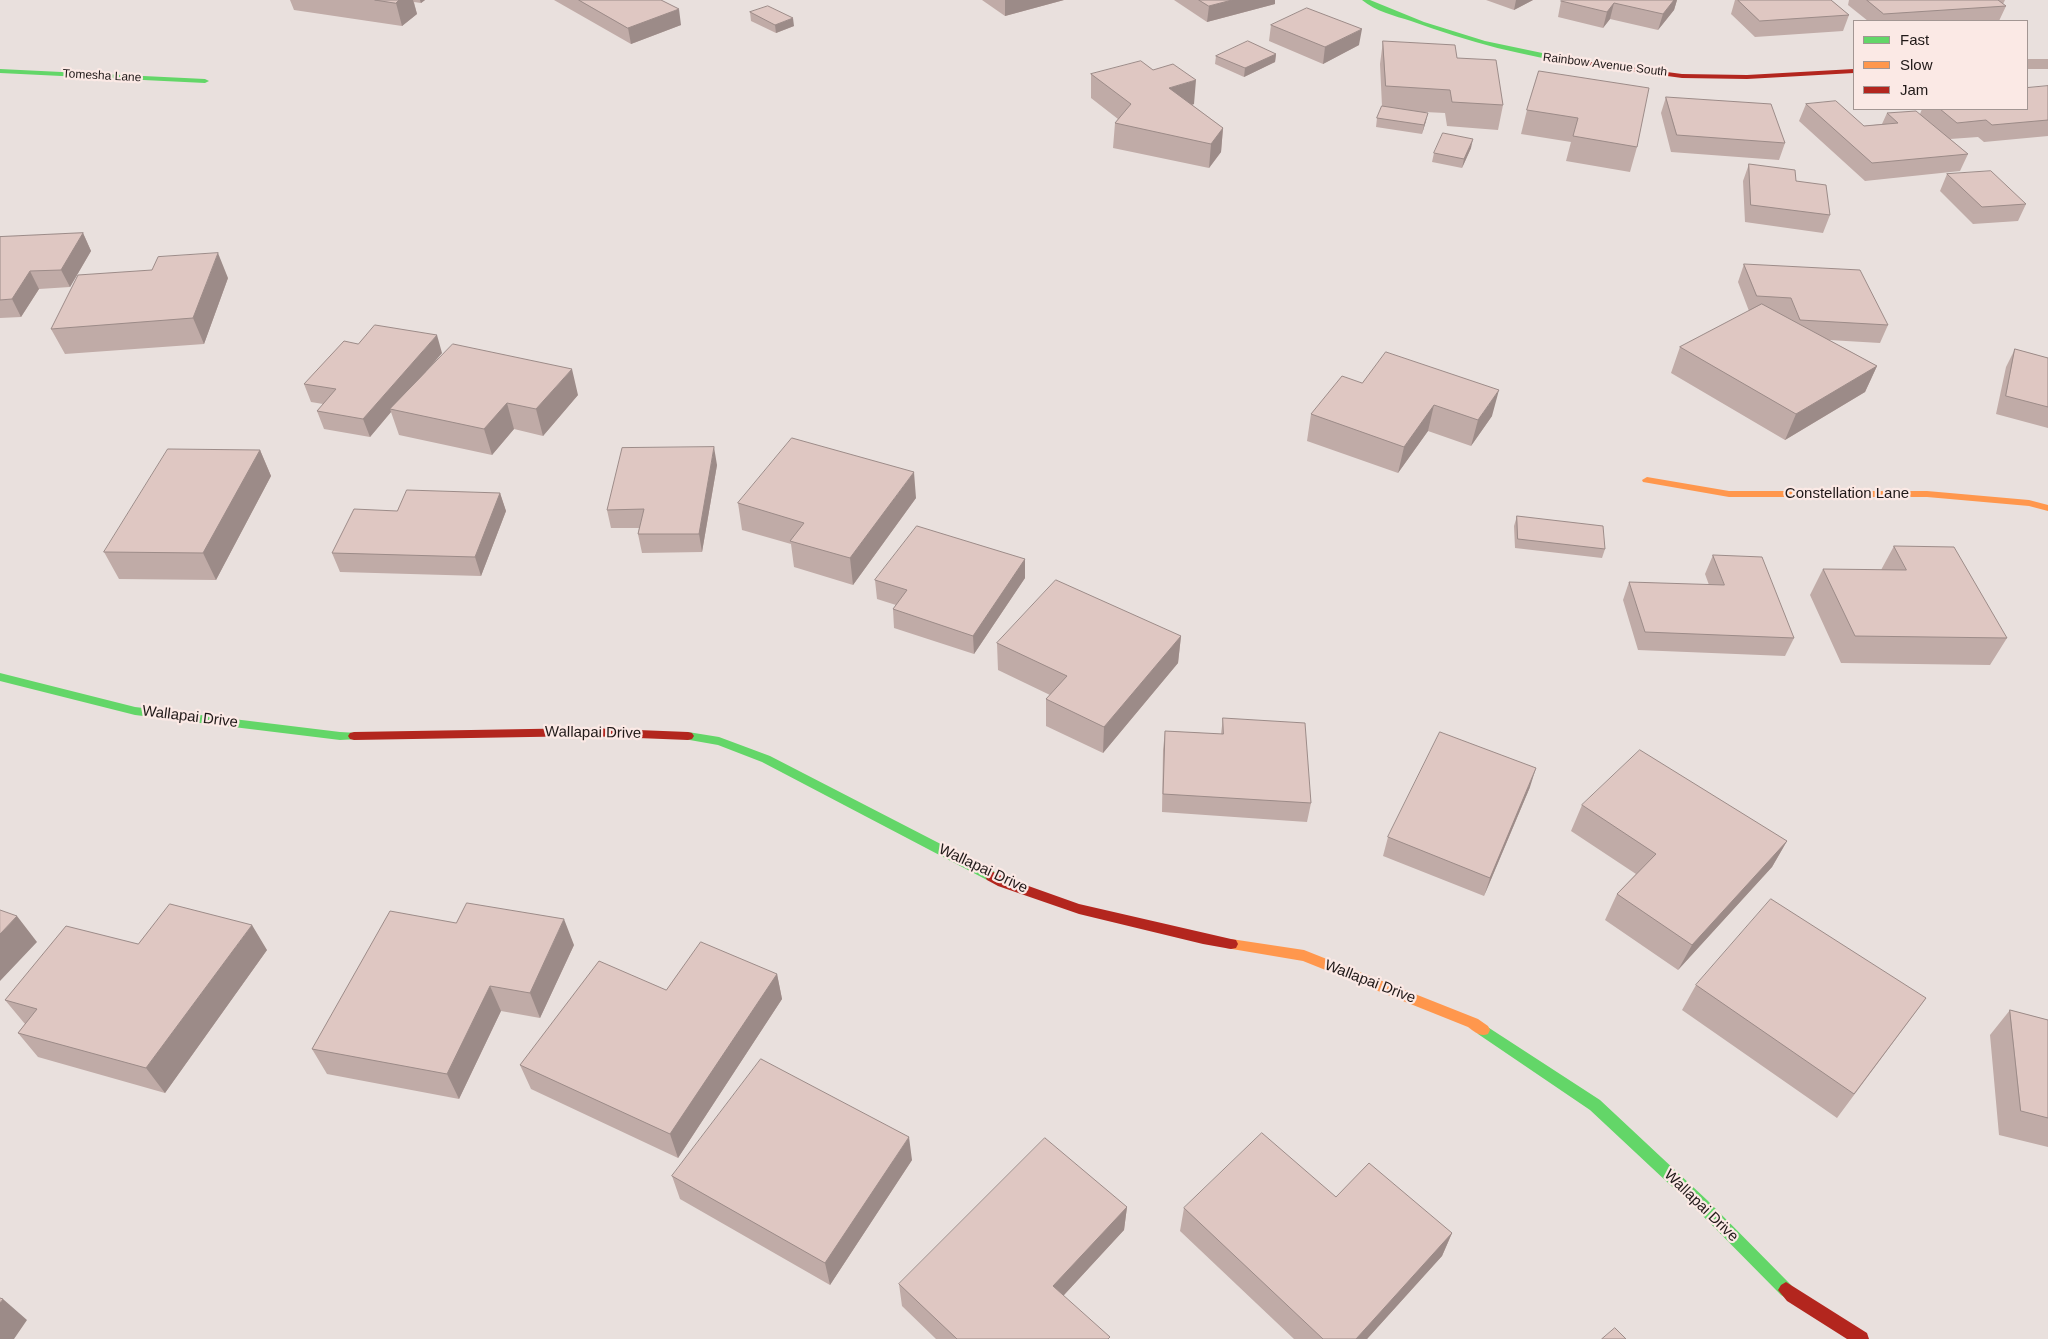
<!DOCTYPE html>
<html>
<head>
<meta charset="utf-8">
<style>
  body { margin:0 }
  #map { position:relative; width:2048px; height:1339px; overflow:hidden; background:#e9e0dd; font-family:Arial,sans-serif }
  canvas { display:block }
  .legend { position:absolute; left:1853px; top:20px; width:175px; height:90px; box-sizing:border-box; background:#fbe9e5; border:1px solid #a39693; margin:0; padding:6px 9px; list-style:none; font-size:15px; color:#201918 }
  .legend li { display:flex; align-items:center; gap:10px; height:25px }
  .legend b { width:25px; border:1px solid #a39693 }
</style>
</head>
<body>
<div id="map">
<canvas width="2048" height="1339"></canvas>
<ul class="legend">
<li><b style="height:6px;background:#63d668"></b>Fast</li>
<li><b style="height:6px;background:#ff974d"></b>Slow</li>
<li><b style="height:6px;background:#b3261e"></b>Jam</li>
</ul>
</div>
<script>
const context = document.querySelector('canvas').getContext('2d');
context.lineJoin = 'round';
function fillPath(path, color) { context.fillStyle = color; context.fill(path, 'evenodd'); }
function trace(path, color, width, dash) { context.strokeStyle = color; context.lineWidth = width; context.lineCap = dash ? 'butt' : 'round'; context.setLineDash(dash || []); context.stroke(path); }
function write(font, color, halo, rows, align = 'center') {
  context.font = font + ' Arial,sans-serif'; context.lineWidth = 4.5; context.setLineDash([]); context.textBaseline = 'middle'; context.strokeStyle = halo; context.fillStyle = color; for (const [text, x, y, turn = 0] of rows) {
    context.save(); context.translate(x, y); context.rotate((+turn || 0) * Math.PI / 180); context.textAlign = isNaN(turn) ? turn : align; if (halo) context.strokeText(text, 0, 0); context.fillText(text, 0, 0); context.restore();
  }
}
const street = new Path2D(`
  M2027,59H2048V69H2027Z`);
const fast = new Path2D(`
  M1362,0H1370L1424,22L1485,41L1590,63L1586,65C1526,57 1468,42 1411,21C1395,16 1375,11 1362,0Z
  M0,69L205,79L209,81L205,83L0,73Z
  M0,673L135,707L340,732L358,733L360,736L358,739L340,740L135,715L0,681Z
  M688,732L719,737L770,756L995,872L997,876L995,880L991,881L987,880L762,762L718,745L684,739L682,736L684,733Z
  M1483,1024L1600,1100L1707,1200L1791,1285L1794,1290L1791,1295L1786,1298L1781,1295L1697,1210L1590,1110L1478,1034L1476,1030L1478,1026Z`);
const slow = new Path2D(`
  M1647,477L1729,491H1927L2029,500L2048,505V511L2029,506L1927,497H1729L1643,482L1642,480Z
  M1231,939L1304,950L1478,1019L1488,1026L1490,1030L1488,1034C1480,1037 1475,1032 1468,1027L1303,961L1226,948L1224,944L1226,940Z`);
const jam = new Path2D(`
  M1583,61L1682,74L1747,75L1854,69V73L1747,79L1682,78L1586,65L1582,63Z
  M588,728L688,732L692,733L694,736L692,739L688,740L588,736L354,740L350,739L348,736L350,733L354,732Z
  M991,871L1006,878L1079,904L1231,939L1236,940L1238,944L1236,948L1231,949L1203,944L1079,914L998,886L987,880L985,876L987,872Z
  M1786,1282L1867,1333L1869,1339H1847L1787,1301L1778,1290L1781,1285Z`);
const wall = new Path2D(`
  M290,0H425L421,3L414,2L417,14L402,26L294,10Z
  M554,0H661L681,25L631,44Z
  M982,0H1064L1005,16Z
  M1174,0H1275V4L1207,22Z
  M1486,0H1533L1514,10Z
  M1677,0L1674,10L1658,30L1610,19L1603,28L1558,17L1561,1Z
  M1735,0H1831L1849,15L1843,31L1755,37L1731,14Z
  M1849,0H2005L2003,4L2006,6L1999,21H1868L1848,5Z
  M750,12L794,26L776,33L751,21Z
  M1271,25L1359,45L1323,64L1269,41Z
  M1383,41L1457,58L1503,105L1498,130L1447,126L1445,113L1425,112L1426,121L1422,134L1376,127L1377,118L1382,106L1380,64Z
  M1276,54L1275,62L1244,77L1215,64L1216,56Z
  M1539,71L1637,147L1630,172L1566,161L1571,142L1521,134L1527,110Z
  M1091,74L1194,104L1192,105L1223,128L1221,152L1209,168L1113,148L1115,123L1118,119L1091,98Z
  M2048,86V136L1984,142L1978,137L1950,139L1968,154L1960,171L1865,181L1799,121L1806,104L1864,126L1882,124L1887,113L1920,114L1922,109H2027Z
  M1666,97L1785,143L1779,160L1671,152L1661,113Z
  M1471,148L1462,168L1432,162L1434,153Z
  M1749,164L1796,181L1830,215L1823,233L1745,222L1743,181Z
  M1947,174L2026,204L2018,221L1973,224L1940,191Z
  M83,233L91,251L70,287L39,289L21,317L0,318V237Z
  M1744,264L1888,325L1880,343L1829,340L1877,366L1865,392L1785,440L1671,373L1680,347L1749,311L1738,282Z
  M228,278L204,344L65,354L51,329Z
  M358,344L442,353L426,372L578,395L543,436L514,429L492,455L399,435L391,412L370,437L324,429L317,411L323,404L311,402L304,384Z
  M2015,349L2048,358V428L1996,414L2006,367Z
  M1362,383L1492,416L1471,446L1428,431L1398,473L1307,441L1311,414Z
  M260,450L271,476L216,580L119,579L104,552Z
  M717,465L702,552L642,553L638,534L639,528H611L607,510Z
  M500,493L506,511L481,576L340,572L332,553L397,511Z
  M916,498L853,585L794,567L791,544L742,530L738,503Z
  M1517,516L1605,549L1602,558L1515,548L1514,526Z
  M1894,546L2007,638L1990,665L1841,663L1810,595L1823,569L1881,570Z
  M1713,555L1794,638L1785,656L1638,650L1623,600L1629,582L1709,585L1705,574Z
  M1025,559V578L974,654L894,628L893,609L896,605L877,599L875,580Z
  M1181,636L1178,663L1103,753L1046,726V699L1050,695L998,670L997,643Z
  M1223,718L1311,803L1307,822L1162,812L1163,750L1165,731L1221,734Z
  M1530,787L1484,896L1383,856L1388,837Z
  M1582,805L1787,841L1772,867L1678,970L1605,920L1617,894L1636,874L1571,831Z
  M138,944L267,950L165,1093L38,1057L18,1033L25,1024L5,1000Z
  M574,945L540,1018L501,1011L459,1099L327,1074L312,1049Z
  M777,974L782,999L678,1158L531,1089L520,1065L666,990Z
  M1696,985L1926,998L1837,1118L1682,1010Z
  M2010,1010L2048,1020V1147L1999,1135L1990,1035Z
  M912,1160L830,1285L680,1199L672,1176Z
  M1127,1207L1124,1230L1063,1296L1109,1339H936L902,1306L899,1284Z
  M1184,1208L1452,1233L1442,1256L1367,1339H1294L1180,1231Z`);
const shadedWall = new Path2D(`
  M390,0H413L417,14L402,26L396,3Z
  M420,0H425L421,3Z
  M1005,0H1064L1005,16Z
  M1232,0H1275V4L1207,22L1209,6Z
  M1516,0H1533L1514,10Z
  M1674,0H1677L1674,10L1658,30L1663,14Z
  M1614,3L1610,19L1603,28L1607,12Z
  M679,9L681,25L631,44L628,28Z
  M793,18L794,26L776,33L775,25Z
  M1362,29L1359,45L1323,64L1325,47Z
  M1276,54L1275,62L1244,77L1245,68Z
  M1196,80L1194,104L1167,112L1169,88Z
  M1428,113L1426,121L1422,134L1424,125Z
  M1223,128L1221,152L1209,168L1211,144Z
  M1473,139L1471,148L1462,168L1464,159Z
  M83,233L91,251L70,287L61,270Z
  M218,253L228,278L204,344L193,318Z
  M30,271L39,289L21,317L12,299Z
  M437,335L442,353L393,410L390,409L391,412L370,437L363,419Z
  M1877,366L1865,392L1785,440L1796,414Z
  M572,369L578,395L543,436L536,409Z
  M1499,390L1492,416L1471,446L1478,420Z
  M507,403L514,429L492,455L484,429Z
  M1434,405L1428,431L1398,473L1404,447Z
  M714,447L717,465L702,552L699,534Z
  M260,450L271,476L216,580L203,553Z
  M914,472L916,498L853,585L850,558Z
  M500,493L506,511L481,576L475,557Z
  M1025,559V578L974,654L973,636Z
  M1181,636L1178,663L1103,753L1104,727Z
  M1536,768L1530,787L1484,896L1490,878Z
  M1787,841L1772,867L1678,970L1692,945Z
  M17,916L37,942L0,981V934Z
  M564,919L574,945L540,1018L530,993Z
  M252,925L267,950L165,1093L146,1068Z
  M777,974L782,999L678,1158L670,1134Z
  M490,986L501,1011L459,1099L447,1074Z
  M909,1137L912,1160L830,1285L825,1263Z
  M1127,1207L1124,1230L1052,1308L1053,1286Z
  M1452,1233L1442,1256L1367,1339H1356Z
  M3,1299L27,1320L14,1339H0V1303Z`);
const building = new Path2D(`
  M375,0H399L396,3Z
  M579,0H661L679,9L628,28Z
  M1199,0H1232L1209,6Z
  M1562,0H1674L1663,14L1614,3L1607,12L1561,1Z
  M1738,0H1831L1849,15L1760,21Z
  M1867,0H1998L2006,6L1884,14Z
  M768,6L793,18L775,25L750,12Z
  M1307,8L1362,29L1325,47L1271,25Z
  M1248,41L1276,54L1245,68L1216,56Z
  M1383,41L1455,45L1457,58L1496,60L1503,105L1452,102L1450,90L1386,86Z
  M1141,61L1153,70L1173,64L1196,80L1169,88L1223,128L1211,144L1115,123L1131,104L1091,74Z
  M1539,71L1649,88L1637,147L1573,136L1578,118L1527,110Z
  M2048,86V120L1992,125L1986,120L1957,123L1940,109H2027V88Z
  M1666,97L1771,104L1785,143L1677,135Z
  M1836,101L1864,126L1898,123L1887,113L1916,111L1968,154L1872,163L1806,104Z
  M1382,106L1428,113L1424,125L1377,118Z
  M1443,133L1473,139L1464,159L1434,153Z
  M1749,164L1795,170L1796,181L1826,185L1830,215L1751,205Z
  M1991,171L2026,204L1982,207L1947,174Z
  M83,233L61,270L30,271L12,299L0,300V237Z
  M218,253L193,318L51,329L78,275L152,270L158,257Z
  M1744,264L1860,270L1888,325L1800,320L1791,298L1757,296Z
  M1762,304L1877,366L1796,414L1680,347Z
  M375,325L437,335L363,419L317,411L336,389L304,384L344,341L358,344Z
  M453,344L572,369L536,409L507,403L484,429L390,409Z
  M2015,349L2048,358V407L2006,396Z
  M1386,352L1499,390L1478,420L1434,405L1404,447L1311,414L1342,376L1362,383Z
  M792,438L914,472L850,558L790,541L804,523L738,503Z
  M714,447L699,534H638L644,509L607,510L622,448Z
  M168,449L260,450L203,553L104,552Z
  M407,490L500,493L475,557L332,553L354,509L397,511Z
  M1517,516L1603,526L1605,549L1518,539Z
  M917,526L1025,559L973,636L893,609L907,590L875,580Z
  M1894,546L1954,547L2007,638L1855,636L1823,569L1906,570Z
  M1713,555L1762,557L1794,638L1645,632L1629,582L1724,585Z
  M1056,580L1181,636L1104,727L1046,699L1067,676L997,643Z
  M1223,718L1305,723L1311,803L1163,794L1165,731L1223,734Z
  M1440,732L1536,768L1490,878L1388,837Z
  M1640,750L1787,841L1692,945L1617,894L1656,854L1582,805Z
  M1771,899L1926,998L1854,1094L1696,985Z
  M467,903L564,919L530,993L490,986L447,1074L312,1049L390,911L456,923Z
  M170,904L252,925L146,1068L18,1033L37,1009L5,1000L66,926L138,944Z
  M0,910L17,916L0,934Z
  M701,942L777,974L670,1134L520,1065L599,961L666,990Z
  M2010,1010L2048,1020V1118L2021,1111Z
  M761,1059L909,1137L825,1263L672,1176Z
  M1262,1133L1336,1197L1369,1163L1452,1233L1356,1339H1323L1184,1208Z
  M1045,1138L1127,1207L1053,1286L1110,1337L1108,1339H957L899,1284Z
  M0,1298L3,1299L0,1303Z
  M1615,1328L1626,1339H1602Z`);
const farStreetnames = [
  ["Rainbow Avenue South",1605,65,7],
  ["Tomesha Lane",102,76,3]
];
const streetNames = [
  ["Constellation Lane",1847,494],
  ["Wallapai Drive",190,717,7],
  ["Wallapai Drive",593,733,1],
  ["Wallapai Drive",983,869,25],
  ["Wallapai Drive",1370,982,21],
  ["Wallapai Drive",1701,1206,44]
];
fillPath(street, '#bea9a4');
fillPath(fast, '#63d668');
fillPath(slow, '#ff974d');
fillPath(jam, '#b3261e');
fillPath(wall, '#c0aba7');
fillPath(shadedWall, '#9c8b88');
fillPath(building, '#dfc7c2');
trace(building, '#9c8b88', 1);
write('12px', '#201918', '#fbe9e5', farStreetnames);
write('15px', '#201918', '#fbe9e5', streetNames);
</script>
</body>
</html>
